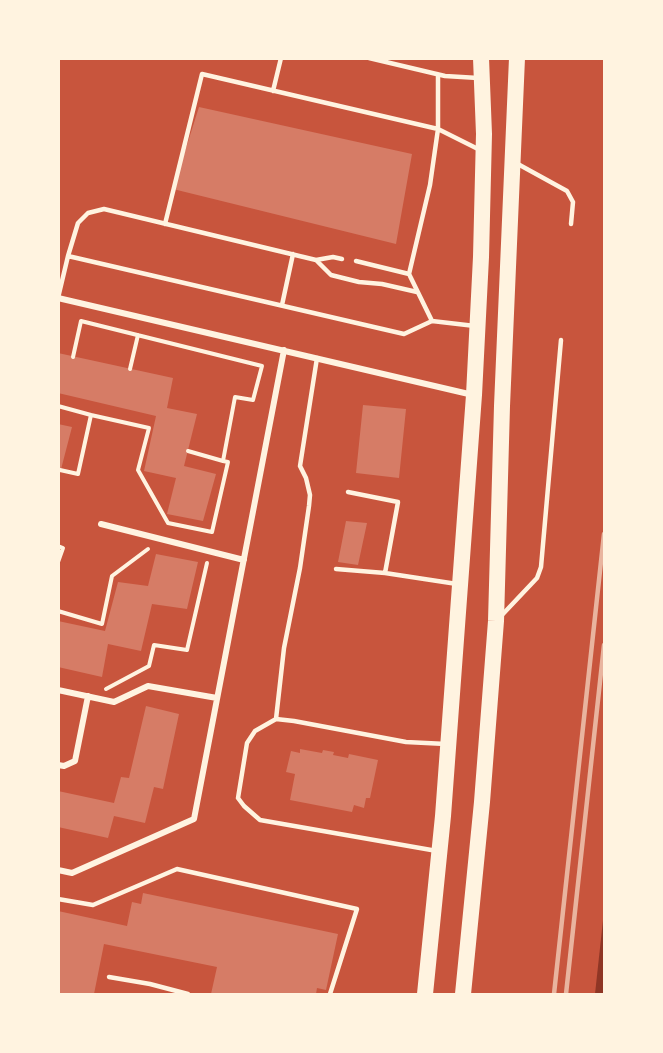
<!DOCTYPE html>
<html>
<head>
<meta charset="utf-8">
<style>
  body { margin:0 }
  #map { position:relative; width:663px; height:1053px; overflow:hidden; background:#c8553d; font-family:"Exo 2",sans-serif }
  canvas { display:block }
  .frame { position:absolute; inset:0; border:60px solid #fff3e0; pointer-events:none }
</style>
</head>
<body>
<div id="map">
<canvas width="663" height="1053"></canvas>
<div class="frame"></div>
</div>
<script>
const context = document.querySelector('canvas').getContext('2d');
context.lineJoin = 'round';
function fillPath(path, color) { context.fillStyle = color; context.fill(path, 'evenodd'); }
function trace(path, color, width, dash) { context.strokeStyle = color; context.lineWidth = width; context.lineCap = dash ? 'butt' : 'round'; context.setLineDash(dash || []); context.stroke(path); }
const water = new Path2D(`
  M604,911V994H595Z`);
const building = new Path2D(`
  M199,107L412,154L396,244L173,189Z
  M58,353L173,378L167,408L197,414L184,466L216,474L203,521L167,514L176,478L144,471L156,416L58,393Z
  M363,405L406,409L399,478L356,473Z
  M58,424L72,427L59,477H58Z
  M346,521L367,523L358,565L338,562Z
  M156,554L198,562L187,609L152,604L141,651L108,644L102,677L58,667V621L105,631L118,582L148,586Z
  M146,706L179,714L163,789L154,787L145,823L114,816L108,838L58,827V791L114,803L121,777L129,778Z
  M300,749L322,753L323,750L334,752L333,755L348,758L349,754L378,760L370,798H366L364,808L354,805L352,812L290,800L295,774L286,772L291,751L300,753Z
  M143,893L338,934L326,990L317,988L316,994H211L217,967L104,944L94,994H58V911L127,926L132,902L141,904Z`);
const path = new Path2D(`
  M73,357L81,321L262,366L253,400L235,397L223,461L228,462L212,532L168,523L138,470L149,428L91,415
  M130,369L138,335
  M58,406L91,415L78,474L60,470
  M188,451L223,461
  M58,546L63,548L58,562
  M58,611L102,624L112,576L148,549
  M106,689L149,666L154,645L187,650L207,563`);
const service = new Path2D(`
  M369,58L445,76L478,78
  M273,91L281,58
  M516,163L567,191L573,202L571,224
  M165,224L202,74L438,129L480,150
  M68,256L78,223L88,213L104,209L316,260L331,275L359,282L382,284L417,292
  M316,260L333,257L342,259
  M356,261L409,274
  M58,298L68,256L404,334L432,321L475,326
  M282,305L293,254
  M432,321L409,274L430,185L438,129V75
  M348,492L398,502L385,573L457,584
  M336,569L385,573
  M502,615L537,578L541,567L561,340
  M276,719L284,648L300,568L309,506L310,495L306,478L300,466L317,358
  M437,851L260,820L244,806L238,798L247,743L255,731L276,719L294,721L406,742L446,744
  M58,899L93,905L177,869L357,909L330,994
  M109,977L150,984L188,994`);
const minor = new Path2D(`
  M58,298L473,395
  M101,524L244,560
  M58,690L114,702L148,686L217,698
  M58,765L64,766L75,761L88,696
  M58,870L72,873L194,819L284,350`);
const trunk = new Path2D(`
  M425,994L443,816L474,395L481,257L484,134L481,58
  M463,994L482,802L496,621L502,406L517,58`);
const rail = new Path2D(`
  M554,994L604,534
  M566,994L604,645`);
fillPath(water, '#8f3625');
fillPath(building, '#d67c66');
trace(path, '#fff3e0', 4);
trace(service, '#fff3e0', 4.5);
trace(minor, '#fff3e0', 6);
trace(trunk, '#fff3e0', 16);
trace(rail, '#e9b49f', 4.5);
</script>
</body>
</html>
